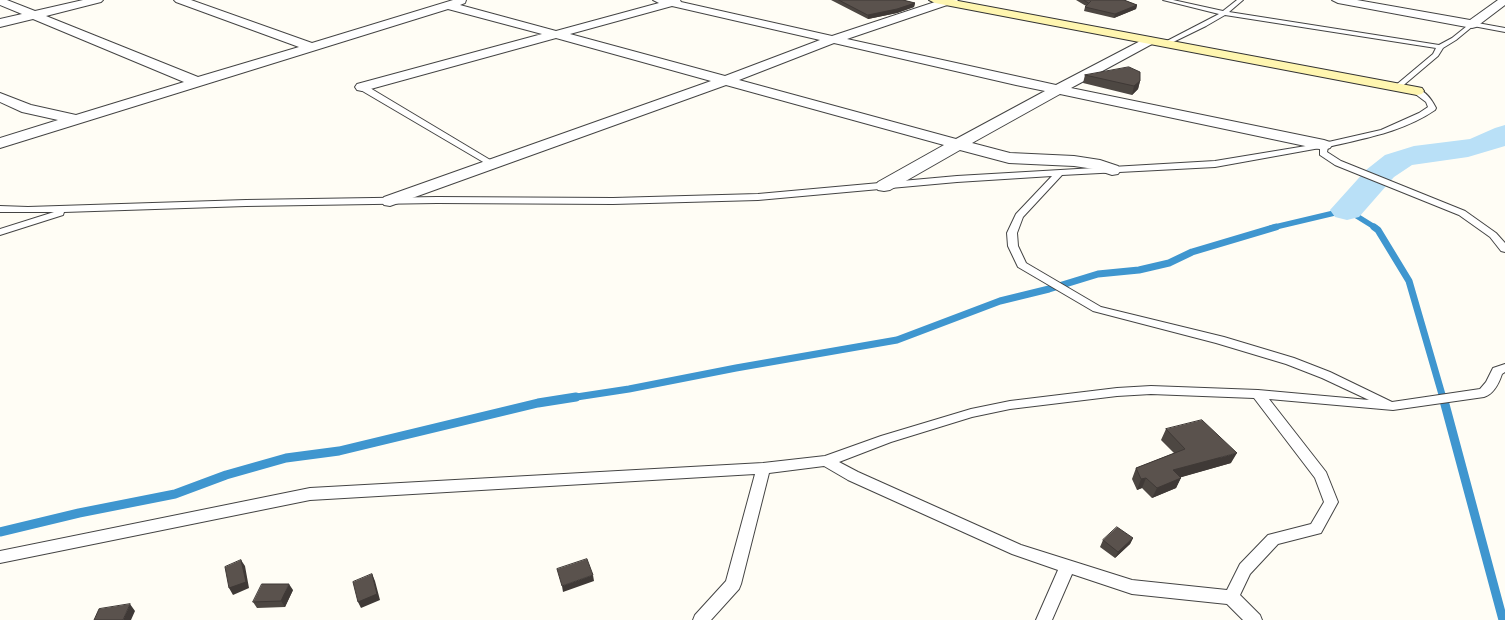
<!DOCTYPE html>
<html>
<head>
<meta charset="utf-8">
<style>
  body { margin:0 }
  canvas { display:block; background:#fffdf5 }
</style>
</head>
<body>
<canvas width="1505" height="620"></canvas>
<script>
const context = document.querySelector('canvas').getContext('2d');
context.lineJoin = 'round';
function trace(path, color, width, dash) { context.strokeStyle = color; context.lineWidth = width; context.lineCap = dash ? 'butt' : 'round'; context.setLineDash(dash || []); context.stroke(path); }
function fillPath(path, color) { context.fillStyle = color; context.fill(path, 'evenodd'); }
const streamFar2 = new Path2D(`
  M1271,228L1347,210L1376,228`);
const streamFar1 = new Path2D(`
  M1374,227L1378,230L1409,281L1443,398
  M570,398L629,389L736,368L897,340L1000,301L1049,289L1098,274L1139,270L1169,263L1192,252L1276,227`);
const stream = new Path2D(`
  M1443,397L1503,620
  M0,532L79,513L175,494L226,475L286,458L339,451L538,403L576,397`);
const river = new Path2D(`
  M1505,125V146L1468,157L1412,165L1394,177L1359,217L1347,220L1335,217L1330,210L1366,170L1385,155L1414,146L1470,139L1495,128Z`);
const lane = new Path2D(`
  M1163,0H1173L1223,11L1237,0H1243L1229,12L1439,45L1452,38L1472,22L1505,28V32L1473,26L1456,40L1443,48L1438,56L1399,89L1395,87L1396,85L1433,54L1436,48L1225,15L1206,26L1165,46L1162,44L1163,43L1219,14Z
  M359,85H365L497,164L493,167L490,166L359,89Z
  M1414,89C1424,88 1432,100 1436,108L1435,110C1403,132 1365,138 1328,147L1327,152L1341,161L1465,211L1496,233L1505,243V252L1501,251L1490,237L1459,215L1335,165L1320,155V148L1215,167L1062,175L1023,217L1017,233L1018,246L1026,263L1101,307L1224,337L1294,358L1330,372L1392,402L1480,389L1486,382L1493,368L1505,364V372L1502,374C1499,383 1494,394 1484,397L1393,410L1269,399L1326,472L1338,502L1321,533L1278,544L1250,574L1240,595L1260,615L1262,620H1243L1227,604L1132,594L1072,574L1052,620H1036L1058,570L1012,554L848,480L824,466L769,473L741,584L739,589L711,620H693L695,615L726,581L755,474L310,500L0,563V551L310,488L763,463L825,456L881,436L971,409L1010,401L1117,388L1151,386L1258,390L1369,400L1322,378L1286,364L1216,343L1093,311L1018,267L1008,246L1007,233L1016,214L1052,176L957,182L758,200L613,204L437,203L246,206L64,212L63,215L0,235V229L54,212H0V206L28,207L246,200L437,197L613,198L758,194L957,176L1215,161L1324,143L1381,130L1419,113L1428,107L1426,102L1414,93ZM1151,394L1254,398L1315,478L1324,502L1311,524L1268,535L1240,564L1227,590L1132,580L1021,545L858,472L839,462L891,442L972,417L1010,409L1117,396Z`);
const street = new Path2D(`
  M0,0H7L35,11L83,0H103L101,2L46,16L198,77L299,47L176,2L174,0H191L312,43L453,0H466L465,3L460,5L556,31L659,3L653,0H680L681,2L832,36L941,0H958L956,2L847,39L1056,85L1148,37L1152,38L1154,41L1152,44L1071,88L1324,140L1330,142L1332,145L1330,148L1324,150L1060,94L972,143L1010,153L1074,156L1100,160L1118,166L1121,170L1118,174L1112,175L1094,169L1074,166L1009,163L960,150L890,190L884,191L878,190L875,186L878,182L944,145L726,85L390,206L384,205L381,201L384,197L711,81L556,38L367,90L362,91L357,90L355,87L357,84L542,34L448,9L0,148V138L58,120L22,112L0,102V93L31,105L76,115L184,82L33,19L0,27V19L22,14L0,5ZM672,6L820,40L725,76L570,34ZM834,43L1016,85L1045,91L956,139L739,80Z
  M1332,0H1357L1470,20L1498,0H1505V5L1476,27L1472,28L1338,3Z`);
const secondary = new Path2D(`
  M929,0H953L1417,87L1422,88L1424,91L1422,94L1417,95L935,3Z`);
const wall = new Path2D(`
  M831,0H903L915,3L914,7L897,13L868,19Z
  M1076,0H1124L1137,5L1136,9L1114,18L1084,11L1085,7L1086,6Z
  M1085,75L1140,81L1138,89L1132,95L1083,83Z
  M1166,429L1231,463L1181,477L1176,488L1152,498L1142,488L1137,490L1132,479L1136,468L1174,453L1161,440Z
  M1133,538L1130,544L1115,558L1100,547L1103,540Z
  M293,590L285,607L257,608L253,602Z`);
const shadedWall = new Path2D(`
  M915,3L914,7L897,13L868,19V15Z
  M1137,5L1136,9L1114,18L1115,14Z
  M1140,81L1138,89L1132,95L1134,86Z
  M1237,453L1231,463L1168,481L1173,470Z
  M1146,478L1142,488L1137,490L1141,479Z
  M1181,478L1176,488L1152,498L1157,488Z
  M1133,538L1130,544L1115,558L1118,552Z
  M241,560L245,566L249,588L233,595L229,588Z
  M372,574L375,581L380,600L361,608L358,602Z
  M593,575L594,581L563,592L562,586Z
  M289,584L293,590L285,607L281,601Z
  M130,604L135,611L131,620H123Z`);
const building = new Path2D(`
  M839,0H903L915,3L897,9L868,15Z
  M1084,0H1124L1137,5L1115,14L1085,7L1091,1L1089,3Z
  M1129,67L1140,72V81L1134,86L1085,75Z
  M1202,420L1237,453L1173,470L1181,478L1157,488L1146,478L1141,479L1136,468L1185,449L1166,429Z
  M1117,527L1133,538L1118,552L1103,540Z
  M587,559L593,575L562,586L557,569Z
  M241,560L246,582L229,588L225,567Z
  M372,574L377,594L358,602L353,582Z
  M262,584H289L281,601L253,602Z
  M130,604L123,620H94L99,609Z`);
trace(streamFar2, '#3f96cf', 5.5);
trace(streamFar1, '#3f96cf', 7);
trace(stream, '#3f96cf', 9);
fillPath(river, '#b9e0f7');
trace(lane, '#444', 2);
trace(street, '#444', 2);
trace(secondary, '#333', 2);
fillPath(lane, '#fff');
fillPath(street, '#fff');
fillPath(secondary, '#fff6b0');
fillPath(wall, '#4d4742');
fillPath(shadedWall, '#3f3936');
fillPath(building, '#5a524d');
trace(building, '#3f3936', 1);
</script>
</body>
</html>
